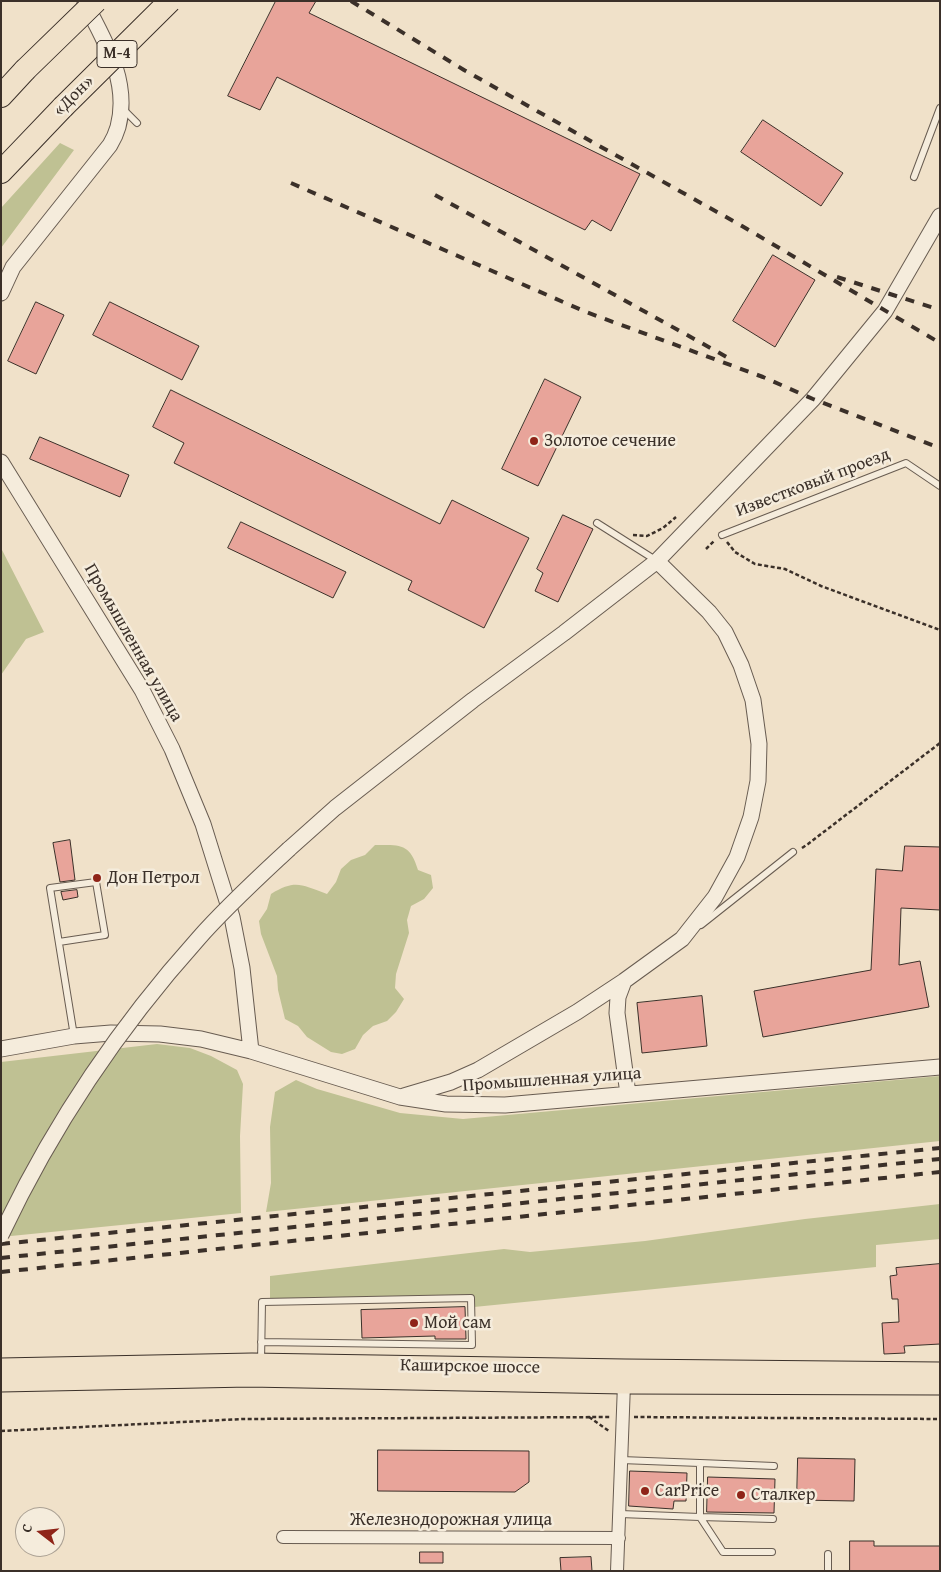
<!DOCTYPE html>
<html>
<head>
<meta charset="utf-8">
<style>
  body { margin:0 }
  #map { position:relative; width:941px; height:1572px; overflow:hidden; background:#f0e1c9; font-family:"Gentium Book Plus",serif }
  canvas { display:block }
  .frame { position:absolute; inset:0; border:2px solid #3b3029; pointer-events:none }
  .north { position:absolute; left:15px; top:1507px; width:50px; height:50px; box-sizing:border-box; background:#f5ecdc; border:1px solid #aba194; border-radius:50%; rotate:286deg; font-size:14px; font-weight:700; line-height:20px; text-align:center; color:#3b3029 }
  .north::after { content:''; display:block; margin:auto; width:18px; height:22px; background:#8f2418; clip-path:polygon(50% 0,100% 100%,50% 72%,0 100%) }
</style>
</head>
<body>
<div id="map">
<canvas width="941" height="1572"></canvas>
<div class="frame"></div>
<div class="north">С</div>
</div>
<script>
const context = document.querySelector('canvas').getContext('2d');
context.lineJoin = 'round';
function fillPath(path, color) { context.fillStyle = color; context.fill(path, 'evenodd'); }
function trace(path, color, width, dash) { context.strokeStyle = color; context.lineWidth = width; context.lineCap = dash ? 'butt' : 'round'; context.setLineDash(dash || []); context.stroke(path); }
function write(font, color, halo, rows, align = 'center') {
  context.font = font + ' "Gentium Book Plus",serif'; context.lineWidth = 5; context.setLineDash([]); context.textBaseline = 'middle'; context.strokeStyle = halo; context.fillStyle = color; for (const [text, x, y, turn = 0] of rows) {
    context.save(); context.translate(x, y); context.rotate((+turn || 0) * Math.PI / 180); context.textAlign = isNaN(turn) ? turn : align; if (halo) context.strokeText(text, 0, 0); context.fillText(text, 0, 0); context.restore();
  }
}
const green = new Path2D(`
  M60,143L74,150L1,248V208Z
  M1,548L44,632L26,639L1,675Z
  M375,845C400,845 410,843 418,870L431,875L433,888L424,899L411,906L407,920L409,933L396,974L395,988L404,999L396,1012L387,1021L373,1026L363,1035L355,1049L342,1054L331,1052L307,1037L298,1026L285,1019L278,990L277,976L261,934L259,921L267,909L271,894C296,879 301,885 327,894L336,882L341,869L351,860L365,855Z
  M157,1044L190,1048L211,1056L237,1070L243,1084L240,1136L241,1213L1,1237V1062Z
  M940,1076V1141L266,1212L271,1183L270,1127L275,1092L296,1080L317,1089L400,1113L463,1119Z
  M940,1204V1239L876,1245V1267L474,1307L473,1296L270,1299V1276L504,1249L530,1252L645,1241L805,1219Z`);
const building = new Path2D(`
  M276,1H316L309,13L640,174L611,231L592,220L585,230L277,77L260,110L228,96Z
  M763,120L843,173L821,206L741,152Z
  M773,255L815,280L775,347L733,321Z
  M36,302L64,315L36,374L8,361Z
  M110,302L199,346L182,380L93,335Z
  M545,379L581,397L538,486L502,469Z
  M171,390L440,524L452,500L529,538L484,628L408,590L412,581L174,463L184,443L153,427Z
  M40,437L129,475L120,497L30,459Z
  M563,515L593,529L558,602L535,591L543,573L537,569Z
  M241,522L346,572L333,598L228,548Z
  M70,840L75,880L60,882L53,843Z
  M905,846L940,847V910L901,908L899,965L920,961L929,1007L763,1037L754,991L871,970L876,869L902,871Z
  M77,890L78,897L63,900L61,892Z
  M702,996L707,1046L642,1053L637,1003Z
  M940,1264V1344L904,1346L905,1353L884,1354L882,1323L899,1322L898,1299H892L890,1276L897,1275L896,1268Z
  M465,1307L466,1339H435V1336L362,1338L361,1310Z
  M378,1450L529,1451V1482L515,1492L378,1491Z
  M798,1458L855,1459L854,1501L797,1500Z
  M630,1471L687,1473L686,1501H674L673,1509L629,1506Z
  M708,1477L775,1479L774,1513L707,1512Z
  M850,1541H874V1546H940V1571H850Z
  M420,1552H443V1563H420Z
  M591,1557L592,1571H561L560,1558Z`);
const path = new Path2D(`
  M633,535L647,536L663,528L676,517
  M727,542L735,552L755,564L785,569L821,586L940,630
  M706,549L714,541
  M802,848L808,844L940,743
  M589,1417L609,1431
  M634,1417L940,1419
  M1,1431L243,1419L611,1417`);
const service = new Path2D(`
  M123,109L137,123
  M914,177L940,108
  M597,523L657,561
  M722,535L906,463L940,486
  M701,925L793,852
  M59,942L105,935L96,882L50,888L74,1036
  M261,1362L262,1302L471,1298L472,1345L261,1342
  M700,1463L774,1466
  M620,1514L700,1517V1463L621,1460
  M772,1552H723L700,1517L773,1519
  M828,1554V1571`);
const minor = new Path2D(`
  M283,1537L619,1538
  M617,1571L624,1384`);
const tertiary = new Path2D(`
  M1,293L13,267L110,145C113,140 116,134 118,127C130,82 105,41 85,3
  M1,462L142,690L172,749L203,824L232,917L242,968L251,1051
  M289,849L335,808L473,700L564,633L657,561L813,399L885,311L940,216
  M624,981L618,997L617,1013L628,1094
  M1,1049L74,1036L111,1033L160,1034L201,1039L251,1051L400,1097L446,1104L505,1105L940,1067
  M404,1096L451,1082L478,1070L577,1012L624,981L682,939L715,897L737,857L751,817L758,781L759,744L753,700L741,665L725,632L709,612L657,561`);
const primary = new Path2D(`
  M1,1368L252,1363L625,1369L940,1372
  M1,1382L249,1377L624,1384L940,1385`);
const motorway = new Path2D(`
  M1,96L25,70
  M1,172L63,107`);
const rail = new Path2D(`
  M351,1L464,70L742,226L940,343
  M291,183L586,312L763,377L813,399L940,448
  M435,195L732,360
  M837,277L940,310
  M1,1244L940,1148
  M1,1258L940,1159
  M1,1272L940,1172`);
const tertiaryBridge = new Path2D(`
  M1,1235C52,1127 119,1027 198,939C226,907 258,878 289,849`);
const motorwayBridge = new Path2D(`
  M25,70L96,1
  M63,107L170,1`);
const markers = [
  [534,441,5,"#8f2418"],
  [97,878,5,"#8f2418"],
  [414,1323,5,"#8f2418"],
  [645,1491,5,"#8f2418"],
  [741,1495,5,"#8f2418"]
];
const shields = [
  [117,54,40]
];
const shieldNames = [
  ["М-4",117,54]
];
const streetNames = [
  ["«Дон»",74,96,-45],
  ["Известковый проезд",813,483,-21],
  ["Промышленная улица",133,643,60],
  ["Промышленная улица",552,1080,-4],
  ["Каширское шоссе",470,1367,1],
  ["Железнодорожная улица",451,1520]
];
const poiNames = [
  ["Золотое сечение",544,441],
  ["Дон Петрол",107,878],
  ["Мой сам",424,1323],
  ["CarPrice",655,1491],
  ["Сталкер",751,1495]
];
fillPath(green, '#bfc193');
fillPath(building, '#e8a49a');
trace(building, '#3b3029', 1);
trace(service, '#685c51', 8);
trace(minor, '#685c51', 14);
trace(tertiary, '#685c51', 17);
trace(primary, '#3b3029', 21);
trace(motorway, '#3b3029', 24);
trace(path, '#3b3029', 2.5, [4, 2.5]);
trace(service, '#f5ecdc', 6);
trace(minor, '#f5ecdc', 12);
trace(tertiary, '#f5ecdc', 15);
trace(primary, '#f0e1c9', 19);
trace(motorway, '#f0e1c9', 22);
trace(rail, '#3b3029', 4, [9, 9]);
trace(tertiaryBridge, '#685c51', 17, []);
trace(motorwayBridge, '#3b3029', 24, []);
trace(tertiaryBridge, '#f5ecdc', 15);
trace(motorwayBridge, '#f0e1c9', 22);
for (const [x, y, r, color] of markers) { const dot = new Path2D(); dot.arc(x, y, r, 0, 2 * Math.PI); context.fillStyle = color; context.fill(dot); trace(dot, '#f5ecdc', 2); }
for (const [x, y, w] of shields) { const box = new Path2D(); box.roundRect(x - w / 2, y - 13.5, w, 27, 4); context.fillStyle = '#f5ecdc'; context.fill(box); trace(box, '#3b3029', 1); }
write('bold 16px', '#3b3029', null, shieldNames);
write('18px', '#3b3029', '#f5ecdc', streetNames);
write('18px', '#3b3029', '#f5ecdc', poiNames, 'left');
</script>
</body>
</html>
